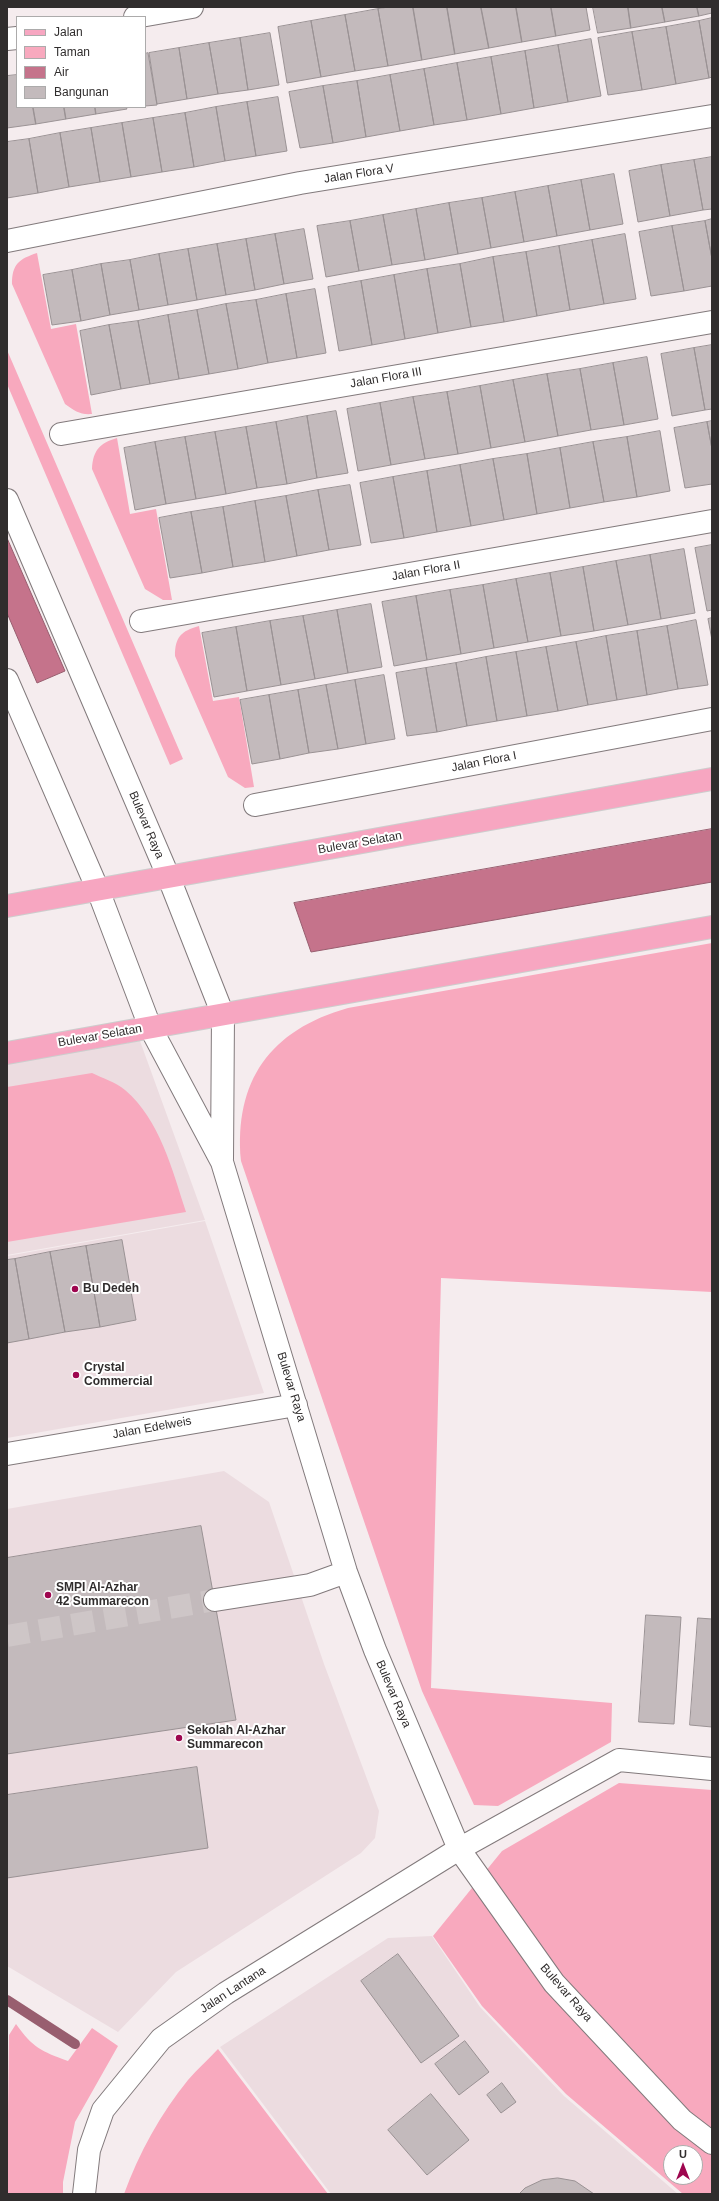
<!DOCTYPE html>
<html>
<head>
<meta charset="utf-8">
<style>
  body { margin:0 }
  #map { position:relative; width:719px; height:2201px; overflow:hidden; background:#f5ecee; font-family:Arial,sans-serif }
  canvas { display:block }
  .frame { position:absolute; inset:0; border:8px solid #302d2d; pointer-events:none }
  .legend { position:absolute; left:16px; top:16px; width:130px; height:92px; box-sizing:border-box; background:#fff; border:1px solid #acabab; margin:0; padding:5px 7px; list-style:none; font-size:12px; color:#302d2d }
  .legend li { display:flex; align-items:center; gap:8px; height:20px }
  .legend b { width:20px; border:1px solid #acabab }
  .north { position:absolute; left:663px; top:2145px; width:40px; height:40px; box-sizing:border-box; background:#fff; border:1px solid #acabab; border-radius:50%; rotate:0deg; font-size:11px; font-weight:700; line-height:16px; text-align:center; color:#302d2d }
  .north::after { content:''; display:block; margin:auto; width:14px; height:18px; background:#9e064f; clip-path:polygon(50% 0,100% 100%,50% 72%,0 100%) }
</style>
</head>
<body>
<div id="map">
<canvas width="719" height="2201"></canvas>
<div class="frame"></div>
<ul class="legend">
<li><b style="height:5px;background:#f7a6c1"></b>Jalan</li>
<li><b style="height:11px;background:#f8a9be"></b>Taman</li>
<li><b style="height:11px;background:#c5738b"></b>Air</li>
<li><b style="height:11px;background:#c3babc"></b>Bangunan</li>
</ul>
<div class="north">U</div>
</div>
<script>
const context = document.querySelector('canvas').getContext('2d');
context.lineJoin = 'round';
function fillPath(path, color) { context.fillStyle = color; context.fill(path, 'evenodd'); }
function trace(path, color, width, dash) { context.strokeStyle = color; context.lineWidth = width; context.lineCap = dash ? 'butt' : 'round'; context.setLineDash(dash || []); context.stroke(path); }
function write(font, color, halo, rows, align = 'center') {
  context.font = font + ' Arial,sans-serif'; context.lineWidth = 4; context.setLineDash([]); context.textBaseline = 'middle'; context.strokeStyle = halo; context.fillStyle = color; for (const [text, x, y, turn = 0] of rows) {
    context.save(); context.translate(x, y); context.rotate((+turn || 0) * Math.PI / 180); context.textAlign = isNaN(turn) ? turn : align; if (halo) context.strokeText(text, 0, 0); context.fillText(text, 0, 0); context.restore();
  }
}
const built = new Path2D(`
  M140,1041L205,1220L7,1255V1063Z
  M205,1221L264,1393L7,1438V1256Z
  M224,1471L269,1502L324,1664L379,1811L375,1838L361,1853L176,1972L118,2032L7,1966V1509Z
  M432,1936L480,2007L564,2096L678,2194H331L220,2047L388,1938Z`);
const green = new Path2D(`
  M37,253L51,329L76,324L92,414C80,415 75,411 65,404L12,284C12,264 19,259 37,253Z
  M7,350L183,759L170,765L7,384Z
  M117,438L130,514L156,509L172,600H163L145,589L92,469C93,450 100,443 117,438Z
  M199,626L213,701L239,697L254,787L245,788L228,777L175,656C175,637 181,631 199,626Z
  M712,943V1292L441,1278L431,1688L612,1703L611,1742L498,1806L474,1805L422,1691L241,1161C234,1081 270,1030 348,1008Z
  M92,1073C102,1078 116,1082 125,1090C160,1120 172,1169 186,1212L7,1242V1087Z
  M619,1783L712,1790V2194H683L566,2094L482,2006L433,1936L502,1851ZM671,2153H695V2177H671Z
  M16,2024C33,2048 41,2051 68,2061L92,2028L118,2046L75,2122L63,2182V2194H7L9,2035Z
  M218,2049L328,2194H124C139,2153 161,2113 188,2080C197,2069 209,2059 218,2049Z`);
const water = new Path2D(`
  M7,538L65,671L37,683L7,613Z
  M712,829V882L311,952L294,903Z`);
const stream = new Path2D(`
  M7,2000L75,2044`);
const building = new Path2D(`
  M389,7H413L422,60L388,66L378,9Z
  M413,7H447L455,54L422,60Z
  M447,7H481L489,48L455,54Z
  M481,7H516L522,42L489,48Z
  M516,7H551L556,36L522,42Z
  M551,7H586L590,30L556,36Z
  M593,7H628L631,28L598,33Z
  M628,7H662L665,22L631,28Z
  M662,7H697L699,16L665,22Z
  M697,7H712V13L699,16Z
  M378,9L388,66L355,71L345,15Z
  M345,15L355,71L321,77L311,21Z
  M712,18V77L709,78L699,21Z
  M311,21L321,77L287,83L278,27Z
  M699,21L709,78L676,84L666,27Z
  M666,27L676,84L642,90L632,32Z
  M632,32L642,90L608,95L598,38Z
  M270,33L279,85L248,90L240,38Z
  M240,38L248,90L218,94L209,43Z
  M591,39L601,96L568,102L558,45Z
  M209,43L218,94L187,99L179,48Z
  M558,45L568,102L534,108L525,51Z
  M179,48L187,99L157,104L149,53Z
  M525,51L534,108L501,114L491,57Z
  M148,53L157,105L145,106V54Z
  M491,57L501,114L467,120L457,63Z
  M457,63L467,120L434,125L424,69Z
  M424,69L434,125L400,131L390,75Z
  M17,75V107H33L36,124L7,128V76Z
  M390,75L400,131L366,137L357,81Z
  M357,81L366,137L333,143L323,86Z
  M323,86L333,143L300,148L289,92Z
  M278,97L287,151L256,156L247,102Z
  M247,102L256,156L225,161L216,107Z
  M33,107H64L66,119L36,124Z
  M64,107H95L96,114L66,119Z
  M95,107H126L127,109L96,114Z
  M216,107L225,161L194,167L185,113Z
  M185,113L194,167L162,172L153,118Z
  M153,118L162,172L131,177L122,123Z
  M122,123L131,177L100,182L91,128Z
  M91,128L100,182L69,187L60,133Z
  M60,133L69,187L38,193L29,139Z
  M29,139L38,193L7,198V142Z
  M712,157V209L703,210L694,160Z
  M694,160L703,210L670,216L661,165Z
  M661,165L670,216L638,222L629,171Z
  M614,174L623,224L590,230L581,180Z
  M581,180L590,230L557,236L548,186Z
  M548,186L557,236L524,242L515,192Z
  M515,192L524,242L491,248L482,198Z
  M482,198L491,248L458,254L449,203Z
  M449,203L458,254L425,260L416,209Z
  M416,209L425,260L392,265L383,215Z
  M383,215L392,265L359,271L350,221Z
  M712,219V259L705,221Z
  M350,221L359,271L326,277L317,226Z
  M705,221L712,259V286L684,291L672,226Z
  M672,226L684,291L651,296L639,232Z
  M304,229L313,279L284,284L275,234Z
  M275,234L284,284L255,290L246,239Z
  M625,234L636,299L604,304L592,240Z
  M246,239L255,290L226,295L217,244Z
  M592,240L604,304L570,310L559,246Z
  M217,244L226,295L197,300L188,249Z
  M559,246L570,310L537,316L526,252Z
  M188,249L197,300L168,305L159,254Z
  M526,252L537,316L504,322L493,257Z
  M159,254L168,305L139,310L130,260Z
  M493,257L504,322L471,327L460,264Z
  M130,260L139,310L110,315L101,264Z
  M101,264L110,315L81,321L72,270Z
  M460,264L471,327L438,333L427,269Z
  M427,269L438,333L405,339L394,275Z
  M72,270L81,321L52,325L43,275Z
  M394,275L405,339L372,345L361,281Z
  M361,281L372,345L339,351L328,287Z
  M315,289L326,353L297,358L286,294Z
  M286,294L297,358L268,363L256,300Z
  M256,300L268,363L238,369L226,304Z
  M226,304L238,369L209,374L197,310Z
  M197,310L209,374L179,379L168,315Z
  M168,315L179,379L150,384L138,321Z
  M138,321L150,384L121,389L109,325Z
  M109,325L121,389L91,395L80,331Z
  M712,345V409L705,410L694,348Z
  M694,348L705,410L672,416L661,354Z
  M647,357L658,419L624,425L613,363Z
  M613,363L624,425L591,430L580,369Z
  M580,369L591,430L558,436L547,374Z
  M547,374L558,436L525,442L513,380Z
  M513,380L525,442L491,448L480,386Z
  M480,386L491,448L458,454L447,392Z
  M447,392L458,454L425,459L413,397Z
  M413,397L425,459L391,465L380,403Z
  M380,403L391,465L358,471L347,409Z
  M336,411L348,473L317,478L307,416Z
  M307,416L317,478L287,484L276,422Z
  M712,421V449L707,422Z
  M276,422L287,484L257,488L246,427Z
  M707,422L712,449V484L685,488L674,428Z
  M246,427L257,488L226,494L215,432Z
  M660,431L670,491L637,497L627,437Z
  M215,432L226,494L196,499L185,437Z
  M185,437L196,499L166,504L155,442Z
  M627,437L637,497L604,502L593,442Z
  M155,442L166,504L135,510L124,448Z
  M593,442L604,502L570,508L560,448Z
  M560,448L570,508L537,514L527,454Z
  M527,454L537,514L504,520L493,459Z
  M493,459L504,520L471,526L460,465Z
  M460,465L471,526L437,532L427,471Z
  M427,471L437,532L404,538L393,477Z
  M393,477L404,538L371,543L360,483Z
  M350,485L361,545L329,550L318,490Z
  M318,490L329,550L297,556L286,496Z
  M286,496L297,556L265,562L255,501Z
  M255,501L265,562L233,567L223,507Z
  M223,507L233,567L202,573L191,512Z
  M191,512L202,573L170,578L159,518Z
  M712,545V610L707,611L695,548Z
  M684,549L695,613L661,619L650,555Z
  M650,555L661,619L628,625L616,561Z
  M616,561L628,625L594,631L583,567Z
  M583,567L594,631L561,636L550,573Z
  M550,573L561,636L528,642L516,579Z
  M516,579L528,642L494,648L483,585Z
  M483,585L494,648L461,654L450,590Z
  M450,590L461,654L427,660L416,596Z
  M416,596L427,660L394,666L382,602Z
  M371,604L382,667L348,673L337,610Z
  M337,610L348,673L315,679L303,616Z
  M303,616L315,679L281,685L270,621Z
  M712,618V640L708,619Z
  M696,620L708,685L678,689L667,626Z
  M270,621L281,685L247,691L236,627Z
  M667,626L678,689L647,695L637,631Z
  M236,627L247,691L214,697L202,633Z
  M637,631L647,695L617,700L606,636Z
  M606,636L617,700L588,705L576,642Z
  M576,642L588,705L558,711L546,647Z
  M546,647L558,711L527,716L516,652Z
  M516,652L527,716L497,721L486,657Z
  M486,657L497,721L467,726L456,663Z
  M456,663L467,726L437,732L426,668Z
  M426,668L437,732L407,736L396,673Z
  M384,675L395,739L366,744L355,680Z
  M355,680L366,744L338,749L326,685Z
  M326,685L338,749L309,753L298,690Z
  M298,690L309,753L280,759L269,695Z
  M269,695L280,759L252,764L240,700Z
  M122,1240L136,1320L100,1327L86,1246Z
  M86,1246L100,1327L65,1332L50,1252Z
  M50,1252L65,1332L29,1339L15,1259Z
  M15,1259L29,1339L7,1343V1260Z
  M201,1526L236,1720L7,1754V1558Z
  M646,1615L681,1617L674,1724L639,1722Z
  M698,1618L712,1619V1727L690,1725Z
  M197,1767L208,1848L7,1878V1795Z
  M398,1954L459,2036L421,2063L361,1981Z
  M465,2041L489,2072L459,2095L435,2064Z
  M502,2083L516,2102L501,2113L487,2095Z
  M431,2094L469,2140L427,2175L388,2130Z
  M558,2178L575,2181L594,2194H519L525,2188L542,2180Z`);
const minorTunnel = new Path2D(`
  M7,1636L215,1600`);
const minor = new Path2D(`
  M135,17L192,7
  M7,39L17,38
  M7,241L300,183L712,116
  M61,434L712,322
  M7,500L169,878L223,1015L222,1159
  M141,621L712,521
  M7,680L98,890L150,1027L222,1162L346,1572L375,1650L459,1849L554,1983L682,2120L712,2143
  M255,805L712,719
  M7,1454L296,1405
  M215,1600L310,1585L346,1572
  M84,2194L89,2150L103,2110L161,2039L226,1993L459,1849L619,1760L712,1769`);
const major = new Path2D(`
  M7,906L712,779
  M7,1053L712,927`);
const markers = [
  [75,1289,4,"#9e064f"],
  [76,1375,4,"#9e064f"],
  [48,1595,4,"#9e064f"],
  [179,1738,4,"#9e064f"]
];
const streetNames = [
  ["Jalan Flora V",359,174,-9],
  ["Jalan Flora III",386,378,-10],
  ["Jalan Flora II",426,571,-10],
  ["Jalan Flora I",484,762,-11],
  ["Bulevar Raya",146,825,67],
  ["Bulevar Selatan",360,843,-10],
  ["Bulevar Selatan",100,1036,-10],
  ["Bulevar Raya",291,1387,73],
  ["Jalan Edelweis",152,1428,-10],
  ["Bulevar Raya",393,1694,67],
  ["Jalan Lantana",233,1990,-33],
  ["Bulevar Raya",566,1993,49]
];
const poiNames = [
  ["Bu Dedeh",83,1289],
  ["Crystal",84,1368],
  ["Commercial",84,1382],
  ["SMPI Al-Azhar",56,1588],
  ["42 Summarecon",56,1602],
  ["Sekolah Al-Azhar",187,1731],
  ["Summarecon",187,1745]
];
fillPath(built, '#ecdce0');
fillPath(green, '#f8a9be');
fillPath(water, '#c5738b');
trace(water, '#985e6f', 1);
trace(stream, '#985e6f', 10);
fillPath(building, '#c3babc');
trace(building, '#9a9294', 1);
trace(minorTunnel, '#cec6c7', 22, [22, 11]);
trace(minor, '#827a7c', 24);
trace(major, '#cdcdcd', 24);
trace(minor, '#fff', 22);
trace(major, '#f7a6c1', 22);
for (const [x, y, r, color] of markers) { const dot = new Path2D(); dot.arc(x, y, r, 0, 2 * Math.PI); context.fillStyle = color; context.fill(dot); trace(dot, '#fff', 1.5); }
write('12px', '#302d2d', '#fff', streetNames);
write('bold 12px', '#302d2d', '#fff', poiNames, 'left');
</script>
</body>
</html>
